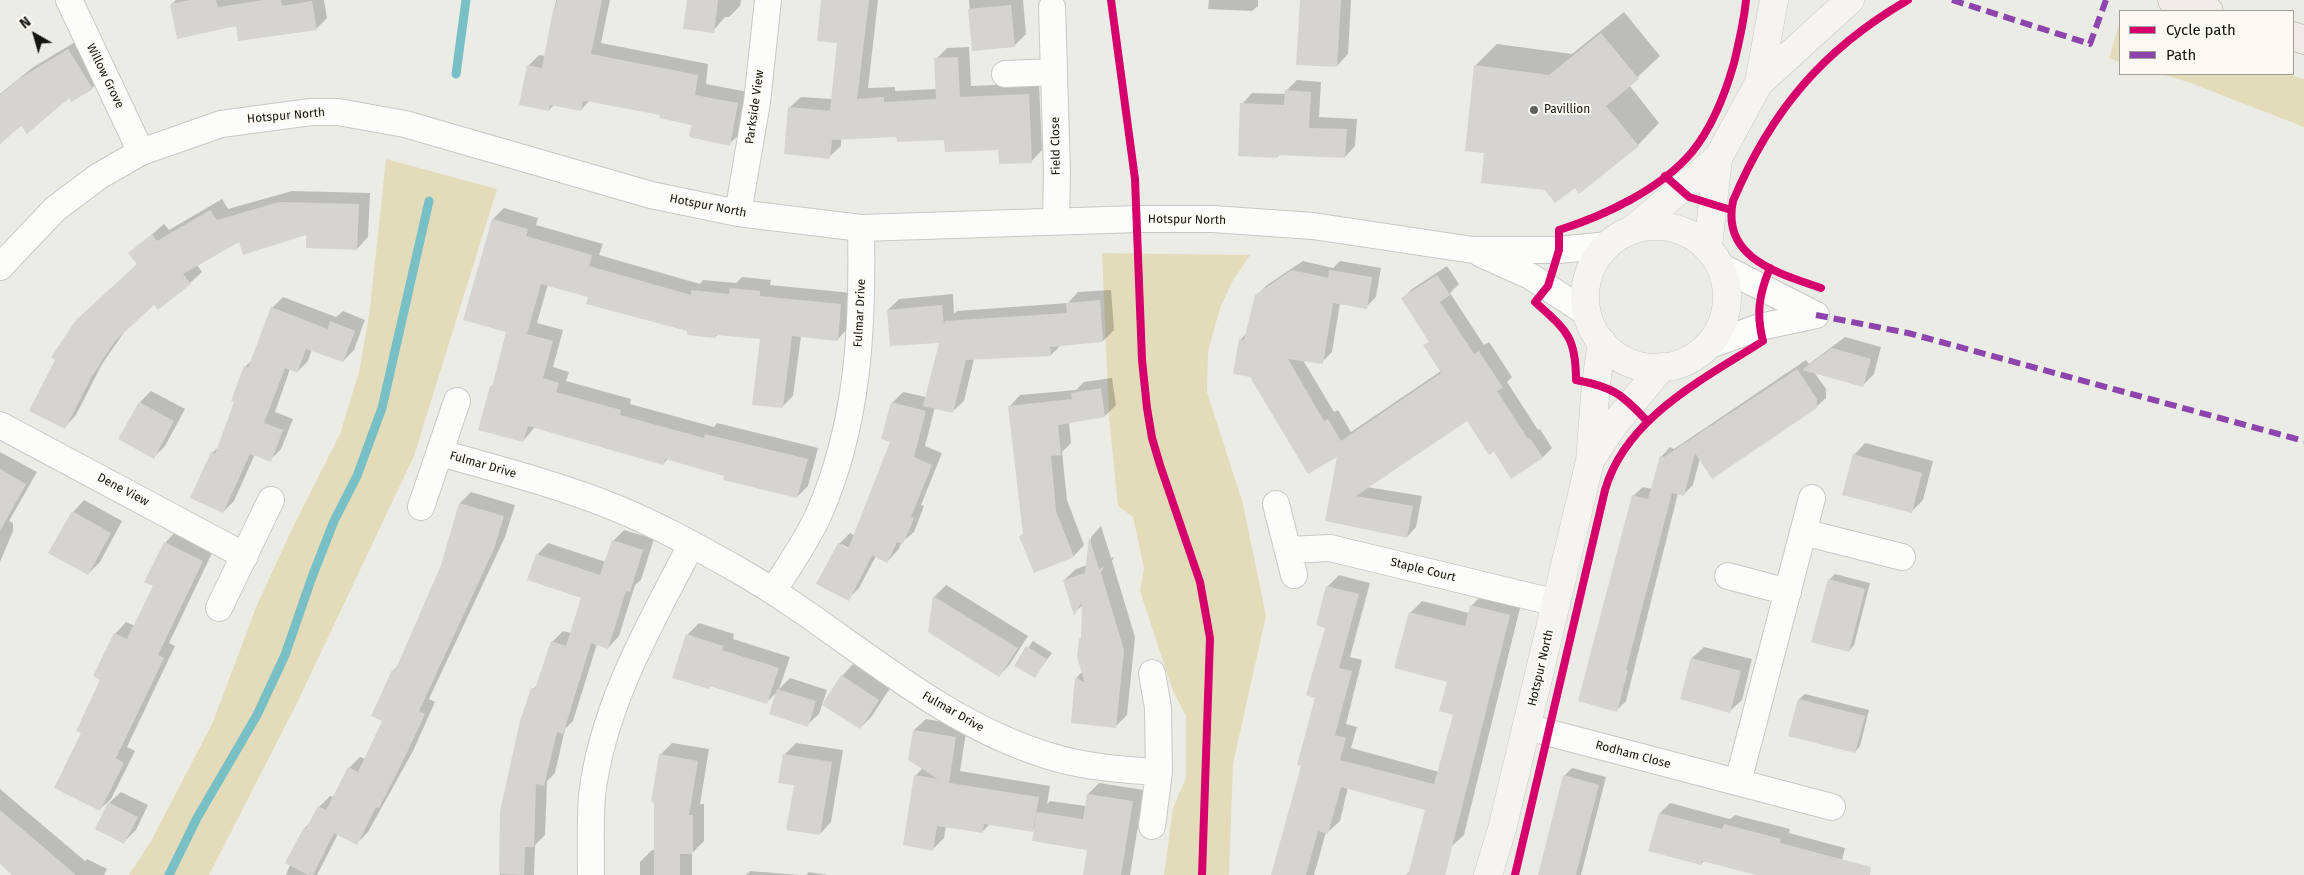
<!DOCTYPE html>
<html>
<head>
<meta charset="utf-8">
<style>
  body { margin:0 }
  #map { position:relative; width:2304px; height:875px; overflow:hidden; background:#ecece7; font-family:"Fira Sans",sans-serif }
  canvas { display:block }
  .legend { position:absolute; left:2119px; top:10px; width:175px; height:65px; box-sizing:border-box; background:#fcfaf2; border:1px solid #9f9e98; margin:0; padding:6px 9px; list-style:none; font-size:15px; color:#141411 }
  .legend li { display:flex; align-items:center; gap:10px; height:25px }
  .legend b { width:25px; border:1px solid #9f9e98 }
  .north { position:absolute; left:10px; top:10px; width:50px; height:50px; -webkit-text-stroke:4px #fcfaf2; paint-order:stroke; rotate:322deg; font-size:14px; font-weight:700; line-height:20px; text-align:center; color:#141411 }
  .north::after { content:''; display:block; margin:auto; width:18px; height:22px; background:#141411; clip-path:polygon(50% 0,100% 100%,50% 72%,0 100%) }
</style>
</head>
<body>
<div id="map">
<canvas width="2304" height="875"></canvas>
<ul class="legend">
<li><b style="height:6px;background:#d6006c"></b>Cycle path</li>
<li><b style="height:6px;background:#8e44ad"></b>Path</li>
</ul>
<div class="north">N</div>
</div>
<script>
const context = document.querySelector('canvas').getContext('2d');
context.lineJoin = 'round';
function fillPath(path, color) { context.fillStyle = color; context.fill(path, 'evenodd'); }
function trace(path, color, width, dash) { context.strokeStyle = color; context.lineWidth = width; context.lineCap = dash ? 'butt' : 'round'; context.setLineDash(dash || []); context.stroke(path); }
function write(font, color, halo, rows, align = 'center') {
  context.font = font + ' "Fira Sans",sans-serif'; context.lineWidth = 4; context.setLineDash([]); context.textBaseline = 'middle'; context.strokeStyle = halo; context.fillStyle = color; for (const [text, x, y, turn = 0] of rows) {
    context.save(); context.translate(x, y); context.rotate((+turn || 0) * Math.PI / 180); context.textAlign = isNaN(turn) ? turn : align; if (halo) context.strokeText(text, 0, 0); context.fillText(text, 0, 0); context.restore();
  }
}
const green = new Path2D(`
  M2120,21V62L2109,58Z
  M2161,74H2287L2304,79V127L2188,82Z
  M386,159L497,189L414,456L297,703L209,875H129L151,841L213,722L257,605L292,529L340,434L359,372L370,309Z
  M1102,253L1250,255L1232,282L1220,308L1208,352L1207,392L1243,504L1266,616L1233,764L1229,875H1164L1173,808L1186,778V716L1173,691L1140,591L1144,568L1133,517L1118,506L1109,416Z`);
const shadow = new Path2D(`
  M176,0H324L327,18L316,29L237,25L172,4Z
  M556,0H610L601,43L708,64L706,84L748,92L741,133L729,144L693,124L662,114L590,100L581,110L554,105L549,110L528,66L539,55L545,56Z
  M688,0H741L740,6L729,17H725L713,31Z
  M822,0H878L868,88L895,87V91L937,89L936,59L947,48L969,47L971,86L1039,83L1042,150L1031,162L999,148L946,139L898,136L841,138V146L829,157L789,108L801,97L832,99L838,42Z
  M969,0H1023L1026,34L1014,46L973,49Z
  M1209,0H1258V6L1252,11L1208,9Z
  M1301,0H1351L1348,54L1337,66Z
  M1624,12L1660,56L1629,85L1659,123L1638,145L1575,186L1545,189L1475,66L1497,44L1572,54Z
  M80,39L104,76L92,88L69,96L21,125L0,144V94L32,68Z
  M1297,80L1321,82L1319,117L1357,119L1355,146L1345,157L1280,154L1277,157L1242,104L1252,93L1286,94V91Z
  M292,191L370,193L368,237L357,249L308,233L240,240L197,265L202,272L190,283L154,303L125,331L102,364L76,415L65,427L138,264L130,253L164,224L169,230L222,199L228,209Z
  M504,208L538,218L536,225L603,244L599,255L700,284L703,280L736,283L742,277L771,280L770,285L852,293L848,328L837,340L801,336L793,396L782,407L761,338L718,334L715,337L548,284L537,323L563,330L553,367L569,372L566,381L631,399L630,404L714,427L717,423L818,448L808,486L797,497L668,459L663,464L535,427L523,441L491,387L494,383L507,331L493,219Z
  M1303,261L1333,268L1340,261L1381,268L1376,297L1366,307L1340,303L1332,352L1322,362L1303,360L1334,412L1338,410L1351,432L1441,371L1425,345L1430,341L1403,298L1412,289L1447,266L1459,284L1450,293L1484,345L1489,342L1512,377L1507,382L1538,430L1540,429L1552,448L1543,457L1511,477L1494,450L1468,419L1367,487L1422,496L1416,527L1407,537L1326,520L1338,454L1240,340L1248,332L1257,295L1267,285Z
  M1111,290L1114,330L1103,341L1061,345L1051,355L974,359L964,401L952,412L935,407L925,446L942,453L921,505L924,506L914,532L902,542L898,550L887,562L876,556L859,588L848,599L839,544L850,533L855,536L892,441V403L903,392L926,397L941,341L888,310L899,299L953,294L954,314L957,311L1068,303L1078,292ZM841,544L855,551L853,553L841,546Z
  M283,297L336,317L343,311L365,320L354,350L343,361L312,349L308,361L297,372L290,369L275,412L293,419L281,449L270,460L255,454L234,501L223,512L212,453L220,446L236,401L245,367L253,359L272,308Z
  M1845,337L1881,347L1874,374L1863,385L1814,372L1826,389V398L1816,407L1700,458L1693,485L1684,494L1678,493L1626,701L1617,710L1633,496L1643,487L1652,489L1661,457L1670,447L1674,449L1806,360L1809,364Z
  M1112,378L1116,405L1105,416L1069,422L1071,443L1062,452L1067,500L1084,545L1074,556L1021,536L1024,533L1010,406L1020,395L1076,390L1084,382Z
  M151,391L185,409L165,446L154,457L140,402Z
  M1865,443L1933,461L1923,500L1911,512L1854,455Z
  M0,452L37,472L9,521L13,523V531L0,562Z
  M471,492L515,505L505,537L429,699L435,702L413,751L368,832L357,843L338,834L317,875H286L305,828L312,820L319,807L330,796L334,797L349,768L360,757L365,759L384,721L373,716L394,670L398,665L442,565L460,503Z
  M84,500L122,521L100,562L88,574L73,512Z
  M1101,526L1111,558L1114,557L1112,561L1135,637L1127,715L1115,727L1072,722L1077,677L1083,671L1084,604L1074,613L1064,580L1076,569L1087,565L1091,537Z
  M624,530L654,539L641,580L635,585L619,636L608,648L597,644L573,721L565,729L555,773L547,781L545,835L535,845L534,875H500L502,811L533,689L539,683L552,642L563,631L571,633L583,597L537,555L548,543L606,562L613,541Z
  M176,531L214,549L169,643L175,646L127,747L135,751L111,799L100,809L82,733L102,680L115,634L126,622L135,626L155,586L165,543Z
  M1835,574L1870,583L1854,645L1849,651L1829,580Z
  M1339,575L1370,583L1350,657L1362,660L1346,724L1357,727L1351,748L1439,772L1454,714L1449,681L1410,613L1422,601L1469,613L1471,606L1483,594L1521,604L1464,835L1452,846L1445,875H1406L1411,870L1427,809L1348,787L1340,821L1328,832H1326L1314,875H1272L1302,765L1317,697L1326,627L1327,587Z
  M946,585L1028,636L1010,664L999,676L929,631L935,596Z
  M699,623L734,634L733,639L790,657L779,689L790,678L827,690L819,714L807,725L778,691L767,702L712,685L709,688L687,635Z
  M1033,641L1052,653L1034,677L1016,665Z
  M1704,647L1752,659L1742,700L1730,711L1692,658Z
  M853,664L890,688L872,716L860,728L842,676Z
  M1805,694L1869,710L1860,746L1855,752L1790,735L1799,699Z
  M926,719L967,726L960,771L1050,786L1047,804L1050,801L1086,806L1088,794L1099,783L1144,790L1130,875H1084L1088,849L1035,827L1033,830L991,823L982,832L946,826L944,838L933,849L915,776L923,768L914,730Z
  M672,743L709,749L700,804H704V841L692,853V875H640V862L652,850H655L660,755Z
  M796,743L843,750L831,822L820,834L784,755Z
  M1572,768L1606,777L1581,875H1539L1564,776Z
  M0,789L85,861L87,859L107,869L104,875H14L0,863Z
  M121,792L148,805L136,830L124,842L96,829L110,802Z
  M1670,803L1730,819L1735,815L1790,829L1789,833L1845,848L1838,875H1761L1705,860L1701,864L1660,813Z
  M750,871L800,875H746Z
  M809,872L828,875H806Z`);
const stream = new Path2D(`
  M456,74L466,0
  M169,875L197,818L257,715L285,655L312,577L334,521L357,476L382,408L429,201`);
const building = new Path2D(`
  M190,0H216L218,7L264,0H281L282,6L312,1L317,30L238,41L236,26L177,39L170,4Z
  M557,0H602L591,54L698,75L695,95L738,103L730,146L689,137L691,125L659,118L660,115L592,102L583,101L581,111L550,105L549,111L519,105L527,65L542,68L553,10H555Z
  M687,0H718L714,33L683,29Z
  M821,0H869L857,99L884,97V102L936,99L934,58L958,57L960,97L1029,94L1032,163L999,164L998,150L945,152L944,140L897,142L896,137L832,140L830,159L784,154L788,107L830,111L837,43L817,41Z
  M1300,0H1341L1337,67L1296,65Z
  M1011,5L1015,47L972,51L968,9Z
  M1601,33L1639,79L1606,106L1639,146L1579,194L1575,188L1555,203L1545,190L1481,183L1484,153L1465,151L1474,65L1549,75Z
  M68,49L93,89L71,102L69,98L27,134L21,126L0,144V95L19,79Z
  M1285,90L1311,92L1309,128L1347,129L1345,158L1277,155V158L1238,156L1240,103L1284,105Z
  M279,202L359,204L357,250L306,248V235L243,255L239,242L183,274L191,284L158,310L154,305L115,341L91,378L65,429L29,411L55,360L51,357L76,320L137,264L128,253L152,234L157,241L210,210L217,220Z
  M492,219L528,229L526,236L592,255L589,266L691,295V290L729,294L730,288L760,291V296L841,304L838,341L792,336L783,408L752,405L760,339L715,335V338L687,335V331L586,304L588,297L541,284L527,334L553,341L543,378L559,383L556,392L621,410L620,415L704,438L705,434L808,459L797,498L723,480L724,476L665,459L663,465L528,426L523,442L478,430L490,386L492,387L506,332L463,320Z
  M1292,270L1328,278L1329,270L1372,277L1367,309L1333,303L1323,364L1288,359L1324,421L1328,419L1341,441L1441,373L1423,345L1429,342L1401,298L1437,275L1450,295L1440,302L1474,354L1479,351L1503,388L1497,391L1528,439L1530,438L1543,458L1511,479L1494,452L1489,455L1467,421L1356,496L1413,506L1407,538L1325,521L1337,457L1308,474L1250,377L1233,374L1239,339L1244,340L1255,295Z
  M1100,300L1103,342L1050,347L1051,356L966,360L953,413L923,406L939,343L890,346L887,310L942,305L944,325L945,321L1067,313L1066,303Z
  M271,307L328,329L330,321L355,331L343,362L306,349L297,373L285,368L264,423L283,430L271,462L250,454L223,513L190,498L211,452L215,454L234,402L231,401L244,366L248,368Z
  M1832,348L1871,359L1863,387L1802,370Z
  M1797,369L1817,399V408L1712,479L1695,453L1684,496L1672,493L1626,670H1628L1617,712L1578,701L1632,495L1648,499L1660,456L1664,457Z
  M1101,388L1105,417L1058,425L1061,455L1051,456L1056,511L1074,557L1034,573L1019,536L1023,535L1008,406L1072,399L1071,393Z
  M139,402L174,421L154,459L118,439Z
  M891,402L926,411L914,457L932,465L911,517L914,518L903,544L897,542L887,563L872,555L849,601L816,584L838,543L848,549L890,442L881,439Z
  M1853,454L1922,473L1912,513L1842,495Z
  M0,469L26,484L0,531Z
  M459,503L504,516L494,549L419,711L425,714L402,763L379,808L376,807L357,845L334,833L313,875H308L285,863L304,827L306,829L318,806L326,810L348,767L358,772L382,721L371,716L392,670L395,671L441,565Z
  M72,511L111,533L88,575L48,553Z
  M1089,537L1099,569L1104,567L1101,573L1124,650L1116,728L1071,723L1075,677L1085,683L1077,657L1079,639L1081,638L1082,602L1074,616L1063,580L1085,573Z
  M612,540L643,550L630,592L626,591L608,649L591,643L563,734L557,732L544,786L536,784L534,847H525L524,875L499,874L500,811L520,721L531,688L535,689L551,641L566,646L581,598L527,580L536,554L600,575Z
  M164,542L203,561L158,655L164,658L116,758L124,763L100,811L54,788L81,733L76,731L100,680L93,676L114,633L127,639L153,586L144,582Z
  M1828,579L1865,589L1849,652L1811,642Z
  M1326,586L1359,594L1339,668L1352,671L1335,735L1346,738L1340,760L1434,784L1453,715L1439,711L1447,682L1394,668L1409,612L1465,626L1470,605L1510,615L1445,875H1408L1425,810L1341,787L1328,834L1318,831L1306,875H1271L1301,766L1297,765L1315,698L1306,695L1325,628L1316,625Z
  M933,596L1018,648L999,677L928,632Z
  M686,634L723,646L722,650L779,668L767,704L710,686L709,689L672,678Z
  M1026,646L1047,659L1035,678L1014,666Z
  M1691,658L1741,671L1730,713L1680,699Z
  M841,675L879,700L860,729L822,705Z
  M777,689L816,701L808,727L769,714Z
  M1798,699L1865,716L1855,753L1788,736Z
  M913,730L956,737L949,783L1039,797L1033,832L984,824L983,833L937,826L933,851L903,845L914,775L938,779L908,760Z
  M659,754L698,761L689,815H693V854H680V875H654V803L651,802Z
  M783,754L832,762L820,835L786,830L794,785L778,783Z
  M1563,775L1599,785L1585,839L1576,875H1538Z
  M1087,794L1133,801L1121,875H1083L1087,850L1032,841L1037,812L1083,819Z
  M108,802L138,817L124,844L95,829Z
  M0,810L76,875H12L0,864Z
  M1659,813L1722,829L1724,824L1781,839L1780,843L1871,867L1870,875H1756L1702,861L1701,865L1648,851Z`);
const street = new Path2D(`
  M69,0L141,152
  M1052,7L1057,172L1056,221
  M1005,74L1054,72
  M738,213L757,102L768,0
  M1481,254L1530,276L1587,313
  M1720,266L1816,315
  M0,267L55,209L99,176L141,152L221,124L311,112H338L405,124L651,195L738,213L861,228L1138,219H1213L1313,226L1473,250H1559L1608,245
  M1707,346L1760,327L1816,315
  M0,425L245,556
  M441,453C500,470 560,485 616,508C658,525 699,548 738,570C842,629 931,720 1049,756C1084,767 1122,770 1159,772
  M1276,504L1294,575
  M421,507L457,401
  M1803,532L1902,557
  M1288,550L1330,548L1557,603
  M1728,576L1788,592
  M773,591C789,566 806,542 818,516C859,424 863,326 861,228
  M219,608L271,500
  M1152,673L1158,708L1159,772L1152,826
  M1527,727L1832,807
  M1738,782L1812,498
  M591,875C591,849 590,821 592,795C603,704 650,625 691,545`);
const secondary = new Path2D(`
  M1759,83L1850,0
  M1585 297a71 71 0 1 1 142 0a71 71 0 1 1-142 0Z
  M1632,230L1718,158
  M1708,247L1718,158L1759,83L1774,0
  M1591,459L1615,423L1662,367
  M1488,875L1502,829L1590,461L1596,384L1602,342`);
const primary = new Path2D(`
  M2172,0L2209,11
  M2293,36L2304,40`);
const quiet = new Path2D(`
  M1952,0L2090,44L2106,0
  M1816,315L1908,333L2304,441`);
const cycleway = new Path2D(`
  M1111,0L1135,179L1142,360L1147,408L1152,438L1160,465L1200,582L1210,638L1202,875
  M1665,176L1689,197L1731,210
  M1821,288C1778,273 1721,258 1733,201C1771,111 1823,49 1908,0
  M1647,421C1622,394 1613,387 1576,380C1576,336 1566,330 1535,302L1548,286L1559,250V230C1604,216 1661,189 1692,152C1713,126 1725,95 1734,63C1739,42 1744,22 1746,0
  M1515,875L1605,490C1626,417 1704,379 1763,341C1756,314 1759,294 1770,268`);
const markers = [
  [1534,110,5,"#60605c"]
];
const streetNames = [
  ["Willow Grove",105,76,64],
  ["Parkside View",755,107,-82],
  ["Hotspur North",286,116,-5],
  ["Field Close",1056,146,-91],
  ["Hotspur North",708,206,11],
  ["Hotspur North",1187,220,1],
  ["Fulmar Drive",860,313,-87],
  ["Fulmar Drive",483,465,16],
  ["Dene View",123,490,28],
  ["Staple Court",1423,570,14],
  ["Hotspur North",1541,668,-77],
  ["Fulmar Drive",953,712,30],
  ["Rodham Close",1633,755,15]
];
const poiNames = [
  ["Pavillion",1544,110]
];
fillPath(green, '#e2dcba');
fillPath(shadow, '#0003');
trace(stream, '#78bfc6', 9);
fillPath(building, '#d5d4d1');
trace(street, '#c8c8c4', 28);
trace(secondary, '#c8c8c4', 29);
trace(primary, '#b1aba1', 29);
trace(street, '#fcfcfb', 26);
trace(secondary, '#f5f4f0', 28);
trace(primary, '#efebe6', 28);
trace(quiet, '#8e44ad', 6, [12, 6]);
trace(cycleway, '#d6006c', 8);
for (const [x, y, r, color] of markers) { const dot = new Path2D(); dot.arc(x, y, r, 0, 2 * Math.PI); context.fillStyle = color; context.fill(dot); trace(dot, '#fcfaf2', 2); }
write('12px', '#141411', '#fcfaf2', streetNames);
write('12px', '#141411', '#fcfaf2', poiNames, 'left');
</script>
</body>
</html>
